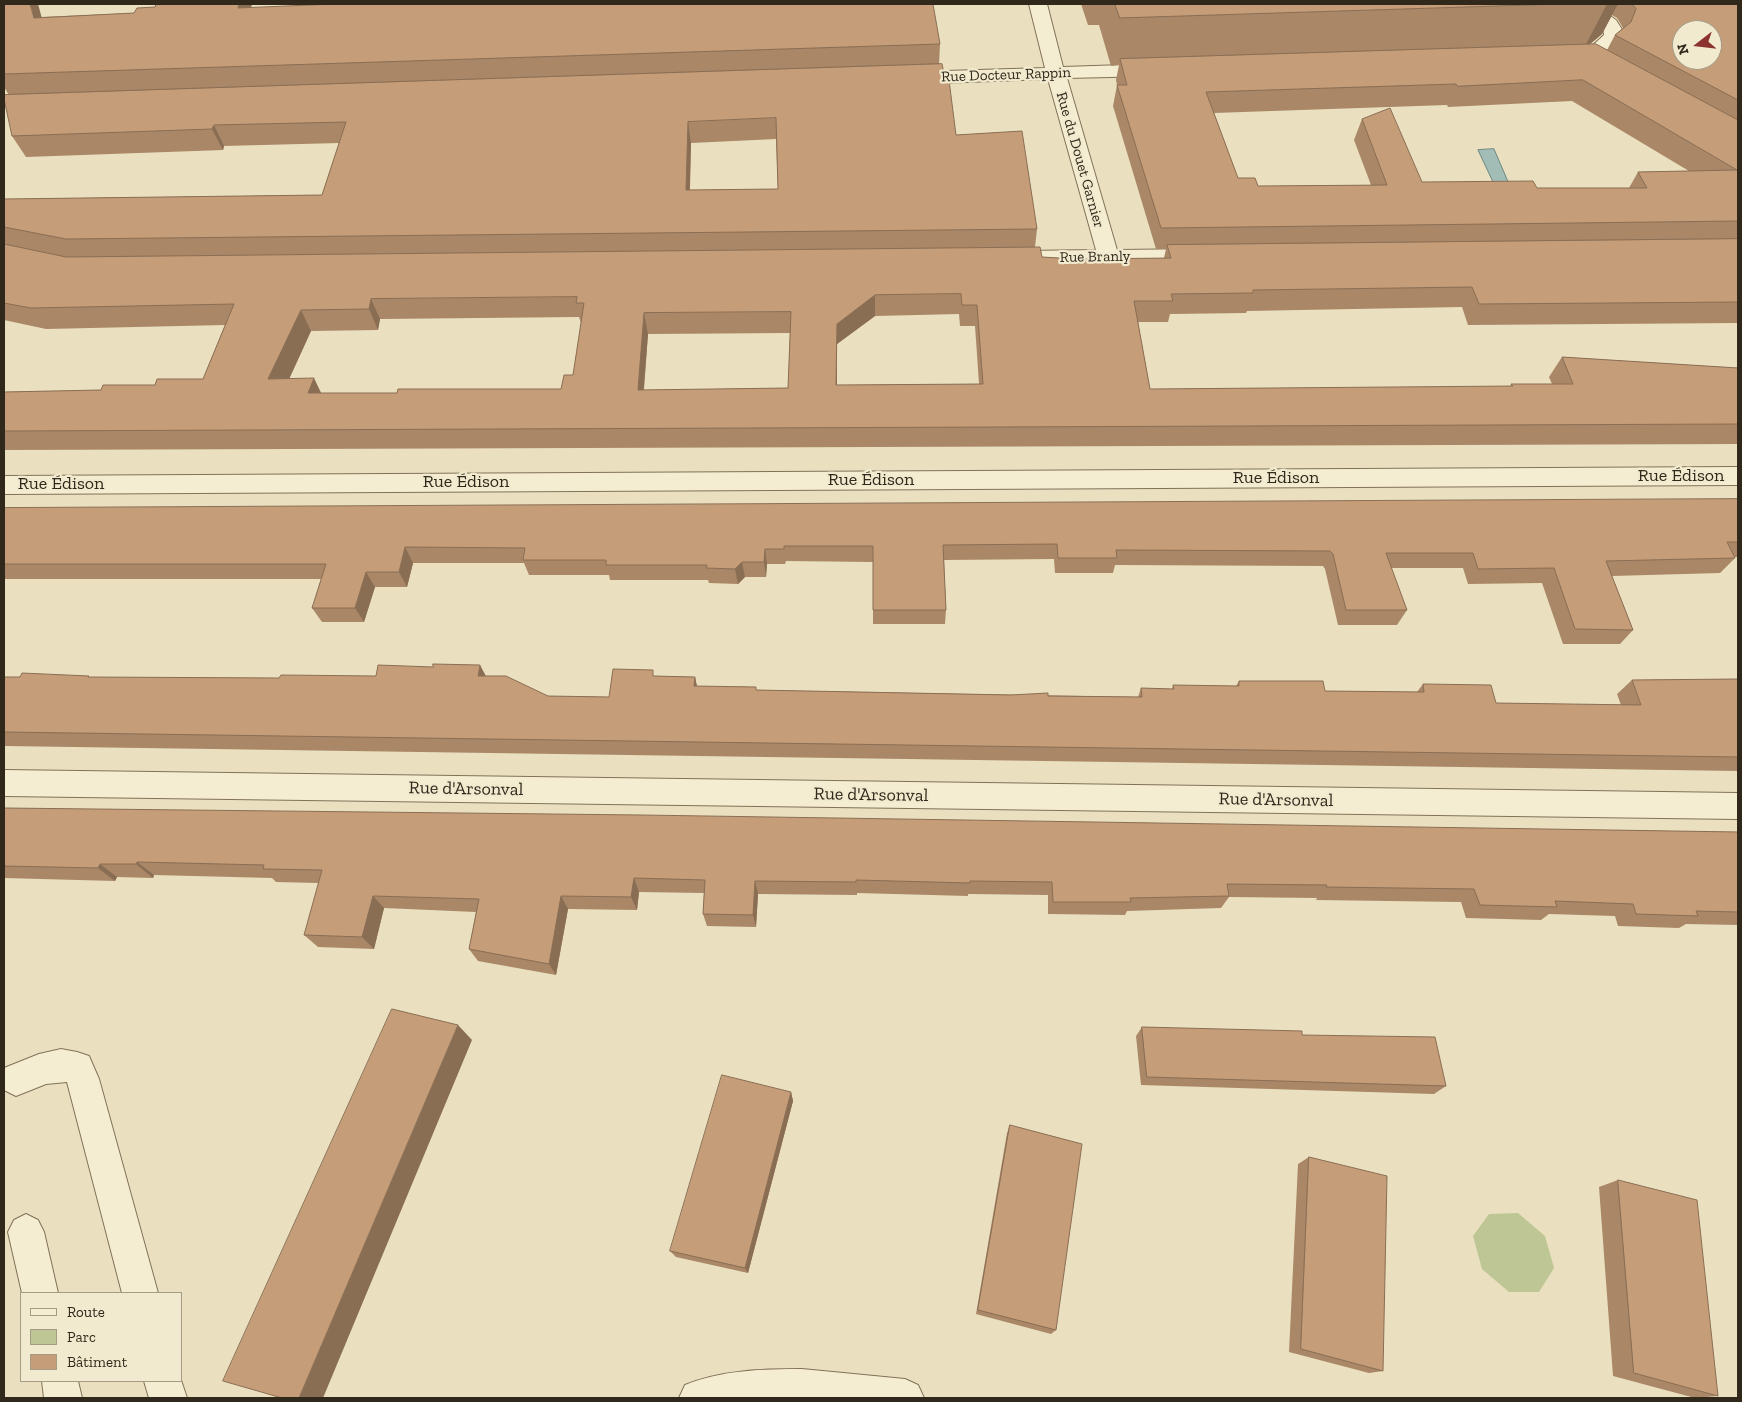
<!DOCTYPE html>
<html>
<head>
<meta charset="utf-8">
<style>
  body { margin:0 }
  #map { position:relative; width:1742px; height:1402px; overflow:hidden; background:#eae0bf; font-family:"Zilla Slab",serif }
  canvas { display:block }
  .frame { position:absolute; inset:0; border:5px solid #31281c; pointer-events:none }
  .legend { position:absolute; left:20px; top:1292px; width:162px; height:90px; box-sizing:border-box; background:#f2eace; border:1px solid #a59c87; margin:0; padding:6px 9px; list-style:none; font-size:15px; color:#31281c }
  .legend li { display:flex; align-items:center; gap:10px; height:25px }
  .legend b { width:25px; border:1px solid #a59c87 }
  .north { position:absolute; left:1672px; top:20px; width:50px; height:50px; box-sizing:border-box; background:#f2eace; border:1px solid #a59c87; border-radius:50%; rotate:254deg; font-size:14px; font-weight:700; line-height:20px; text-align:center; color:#31281c }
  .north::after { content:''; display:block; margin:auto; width:18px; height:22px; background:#8b332e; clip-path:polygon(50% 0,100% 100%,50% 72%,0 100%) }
</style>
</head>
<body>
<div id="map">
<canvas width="1742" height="1402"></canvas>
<div class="frame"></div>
<ul class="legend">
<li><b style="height:6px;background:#f5edd1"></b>Route</li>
<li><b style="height:14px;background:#bdc694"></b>Parc</li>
<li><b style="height:14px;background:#c59d78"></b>Bâtiment</li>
</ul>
<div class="north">N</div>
</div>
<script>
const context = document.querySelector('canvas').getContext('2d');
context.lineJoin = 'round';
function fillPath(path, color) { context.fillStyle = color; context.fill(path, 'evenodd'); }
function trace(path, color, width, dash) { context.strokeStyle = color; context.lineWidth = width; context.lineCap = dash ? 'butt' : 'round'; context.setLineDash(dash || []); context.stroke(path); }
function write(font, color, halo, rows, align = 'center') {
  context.font = font + ' "Zilla Slab",serif'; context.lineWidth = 4.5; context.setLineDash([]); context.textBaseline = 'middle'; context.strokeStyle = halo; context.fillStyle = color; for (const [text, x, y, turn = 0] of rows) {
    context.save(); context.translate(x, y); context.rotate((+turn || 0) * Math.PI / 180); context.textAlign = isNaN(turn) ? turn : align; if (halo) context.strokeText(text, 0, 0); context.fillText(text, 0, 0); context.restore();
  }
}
const green = new Path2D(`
  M1518,1213L1545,1236L1554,1268L1539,1292H1509L1482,1269L1473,1236L1489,1214Z`);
const water = new Path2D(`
  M1494,149L1509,184H1494L1478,150Z`);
const minor = new Path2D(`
  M1029,4H1047L1063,67L1154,64L1161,66L1163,70L1161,74L1154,76L1067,78L1117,250L1202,249L1209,251L1213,256L1209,261L1202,263L1022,265L1015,263L1011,258L1015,253L1022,251L1096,250L1048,79L912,84L905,82L903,78L905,74L912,72L1045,68Z
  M1573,4H1593L1616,20L1623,31C1621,42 1605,56 1595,61C1591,63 1587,62 1583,61L1580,57L1604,35L1603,27Z
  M1738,467V485L4,494V476Z
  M4,770L1738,793V819L4,796Z
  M61,1049L77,1052L89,1056L99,1079L158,1293H122L67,1082L46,1084L16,1096L4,1090V1068L39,1054Z
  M26,1214L38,1220L44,1232L58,1293H22L8,1232L14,1220Z
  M802,1369L905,1379L918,1385L924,1398H679L685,1385C721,1370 763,1369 802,1369Z
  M181,1380L187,1398H149L144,1381Z
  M42,1381H78L82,1398H44Z`);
const wall = new Path2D(`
  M4,4L42,17L134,13L155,7L156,4H252L251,8L940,44L939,65L956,135L1037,229L1035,247L1042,257L1076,259L1164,258L1166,249H1156L1113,106L1117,85L1116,80L1119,65L1111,66L1099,25H1088L1081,4H1738V323L1468,325L1462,307L1247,311L1246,313L1170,314L1168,322H1138L1150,389L1510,387L1511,384H1552L1549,377L1562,357L1738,368V444L4,450V392L101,390L155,385L203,379L225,325L46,329L4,320V199L322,195L339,143L224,146L223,150L26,157L12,136L9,95L4,87ZM1612,15L1617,18L1623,28L1615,35L1607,50L1590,44L1602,34ZM1572,101L1689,171L1638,172L1629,188H1537L1422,182L1362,119L1354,140L1371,185L1258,186L1238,178L1214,113L1447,105L1448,107ZM776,139L778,189L690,190L691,143ZM959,314L960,326H975L979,384L837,385V344L875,316ZM579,317L581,323L573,375L561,389L397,393H321L289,379L311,331L378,330L380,319ZM790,333L788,388L644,390L648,334Z
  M1738,499V557H1735V558L1720,573L1612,576L1633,630L1620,644H1563L1542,583L1468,584L1463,568H1391L1407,610L1397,625H1338L1325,569L1323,566L1115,565L1113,573H1055L1054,559L944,560L946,610L945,624H873V562L786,561L785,564H767L766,577H745L738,584L709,583L708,580H610L609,575H529L524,563H413L407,587H375L364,622H322L312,608L321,579H4V508Z
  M376,676H486L548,696L609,697L655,676L695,677L697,686L756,687V690L1138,697L1141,688L1172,689L1173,685L1236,686L1239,681L1325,691L1417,692L1423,684L1496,703L1621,705L1617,694L1632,680L1738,679V771L4,746V677L279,678Z
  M4,808L1738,832V925L1686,924L1679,928L1618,926L1615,916L1549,914L1541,920L1466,918L1461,902L1316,900L1317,898L1229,897L1221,908L1127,911L1125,915L1048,914V895L968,894V896L857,893V895L758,894L756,927L707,926L703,914L704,893L639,892L637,910L568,909L556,975L478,961L469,949L476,912L384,908L374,949L318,947L304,935L319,883L276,882L272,878L154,875L153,878L117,877L115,881L4,878Z
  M1142,1027L1302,1035L1446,1086L1434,1094L1141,1085L1136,1036Z
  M791,1092L793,1101L748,1273L676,1257L670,1251Z
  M1010,1125L1056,1330L1051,1334L976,1314L1007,1133Z
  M1309,1157L1383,1371L1369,1373L1289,1352L1298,1164Z
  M1618,1180L1718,1396L1695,1398L1613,1376L1599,1187Z`);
const shadedWall = new Path2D(`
  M30,4H38L49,44L34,18Z
  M237,4H252L249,13L238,8Z
  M1607,4H1618L1602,34L1583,50Z
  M688,122L691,143L689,211L686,190Z
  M214,125L224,146L223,150L212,129Z
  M875,295V316L837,344V405L836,385L837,324Z
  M371,299L380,319L378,330L369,309Z
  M301,310L311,331L280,399L268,379Z
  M644,313L648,334L642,410L638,390Z
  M314,378L324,399L308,393Z
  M405,547L413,563L407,587L399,572Z
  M765,549L767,564L766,577L764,562Z
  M742,562L745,577L738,584L735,569Z
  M366,572L375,587L364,622L355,608Z
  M480,665L488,680L478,676Z
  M695,677L698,692L694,686Z
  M137,862L154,875L153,878L136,864Z
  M100,864L117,877L115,881L98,868Z
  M634,878L639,892L637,910L631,897Z
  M755,881L758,894L756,927L753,915Z
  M373,896L384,908L374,949L362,937Z
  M561,896L568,909L556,975L549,964Z
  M458,1025L472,1040L323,1398H299Z
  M791,1092L793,1101L748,1273L745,1268Z`);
const building = new Path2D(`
  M4,4H30L34,18L134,13L137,8L155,7L156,4H239L238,8L334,4H933L940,44L4,74Z
  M1115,4H1560L1120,18Z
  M1632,4H1738V100L1615,35L1631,22L1636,9ZM1682,30H1712V60H1682Z
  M1596,44L1738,120V221L1161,228L1117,85H1127L1120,59ZM1583,80L1737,170L1638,172L1647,188H1537L1533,181L1422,182L1390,108L1362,119L1387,185L1258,186L1255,178H1238L1206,92L1456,84L1457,86Z
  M942,64L944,73L948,72L956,135L1022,131L1037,229L66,239L4,227V199L322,195L346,122L214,125L212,129L12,136L4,99V95ZM776,118L778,189L686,190L688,122Z
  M1738,239V302L1479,304L1472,287L1253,290V293L1171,294L1173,301H1134L1150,389L1513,386L1511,384H1573L1562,357L1738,368V424L4,431V392L101,390L103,385H155L157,379H203L234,304L31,308L4,303V244L66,257L1040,247L1042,257L1076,259L1171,258L1167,245ZM961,294L962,305H977L983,384L836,385L837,324L875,295ZM577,297L576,303H584L573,375H564L561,389H398L397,393H308L314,378L268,379L301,310L369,309L371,299ZM791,312L788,388L638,390L644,313Z
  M1738,499V542H1727L1735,558L1606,561L1633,630L1575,629L1554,568L1478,569L1473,553H1386L1407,610H1346L1333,554L1330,551L1116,550L1117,558H1058L1057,544L943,545L946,610H873V546H784V549H765L764,562H742L735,569L706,568L707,565H606V560H523L525,548L405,547L399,572H366L355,608H312L326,564H4V508Z
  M433,664L480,665L478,676H506L548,696L609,697L613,669L653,670V676L695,677L694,686L756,687V690L1011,695L1048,693V696L1142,697L1141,688L1174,689L1173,685L1239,686V681H1323L1325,691L1424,692L1423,684L1491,685L1496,703L1641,705L1632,680L1738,679V757L4,732V677H20L22,673L89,676L88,677L279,678L281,675L376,676L378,665L433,667Z
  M4,808L642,815L1738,832V912L1696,911L1698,916L1636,914L1633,904L1555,901L1557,907L1480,905L1474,889L1326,887L1327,885L1227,884L1229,896L1130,898L1131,902H1053L1052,882L970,881V883L856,880V882L755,881L753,915L703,914L705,880L634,878L631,897L561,896L549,964L469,949L479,899L373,896L362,937L304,935L322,870L263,869L264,865L137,862L136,864H100L98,868L4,866Z
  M392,1009L458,1025L299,1398H282L223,1381Z
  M1142,1027L1302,1031V1035L1435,1037L1446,1086L1147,1077Z
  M722,1075L791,1092L745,1268L670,1251Z
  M1010,1125L1082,1144L1056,1330L978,1310Z
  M1309,1157L1387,1176L1383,1371L1301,1349Z
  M1618,1180L1697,1200L1718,1396L1634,1373Z`);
const farStreetnames = [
  ["Rue Docteur Rappin",1006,75,-2],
  ["Rue du Douet Garnier",1080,160,74],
  ["Rue Branly",1095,257,-1]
];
const streetNames = [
  ["Rue Édison",1681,476],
  ["Rue Édison",1276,478],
  ["Rue Édison",871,480],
  ["Rue Édison",466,482],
  ["Rue Édison",61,484],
  ["Rue d'Arsonval",466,789,1],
  ["Rue d'Arsonval",871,795,1],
  ["Rue d'Arsonval",1276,800,1]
];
fillPath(green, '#bdc694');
fillPath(water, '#a2bcb6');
trace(water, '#6a8883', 1);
trace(minor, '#817159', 2);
fillPath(minor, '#f5edd1');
fillPath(wall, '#a98767');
fillPath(shadedWall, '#8a6e54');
fillPath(building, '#c59d78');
trace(building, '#8a6e54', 1);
write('15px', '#31281c', '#f2eace', farStreetnames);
write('18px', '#31281c', '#f2eace', streetNames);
</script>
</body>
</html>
